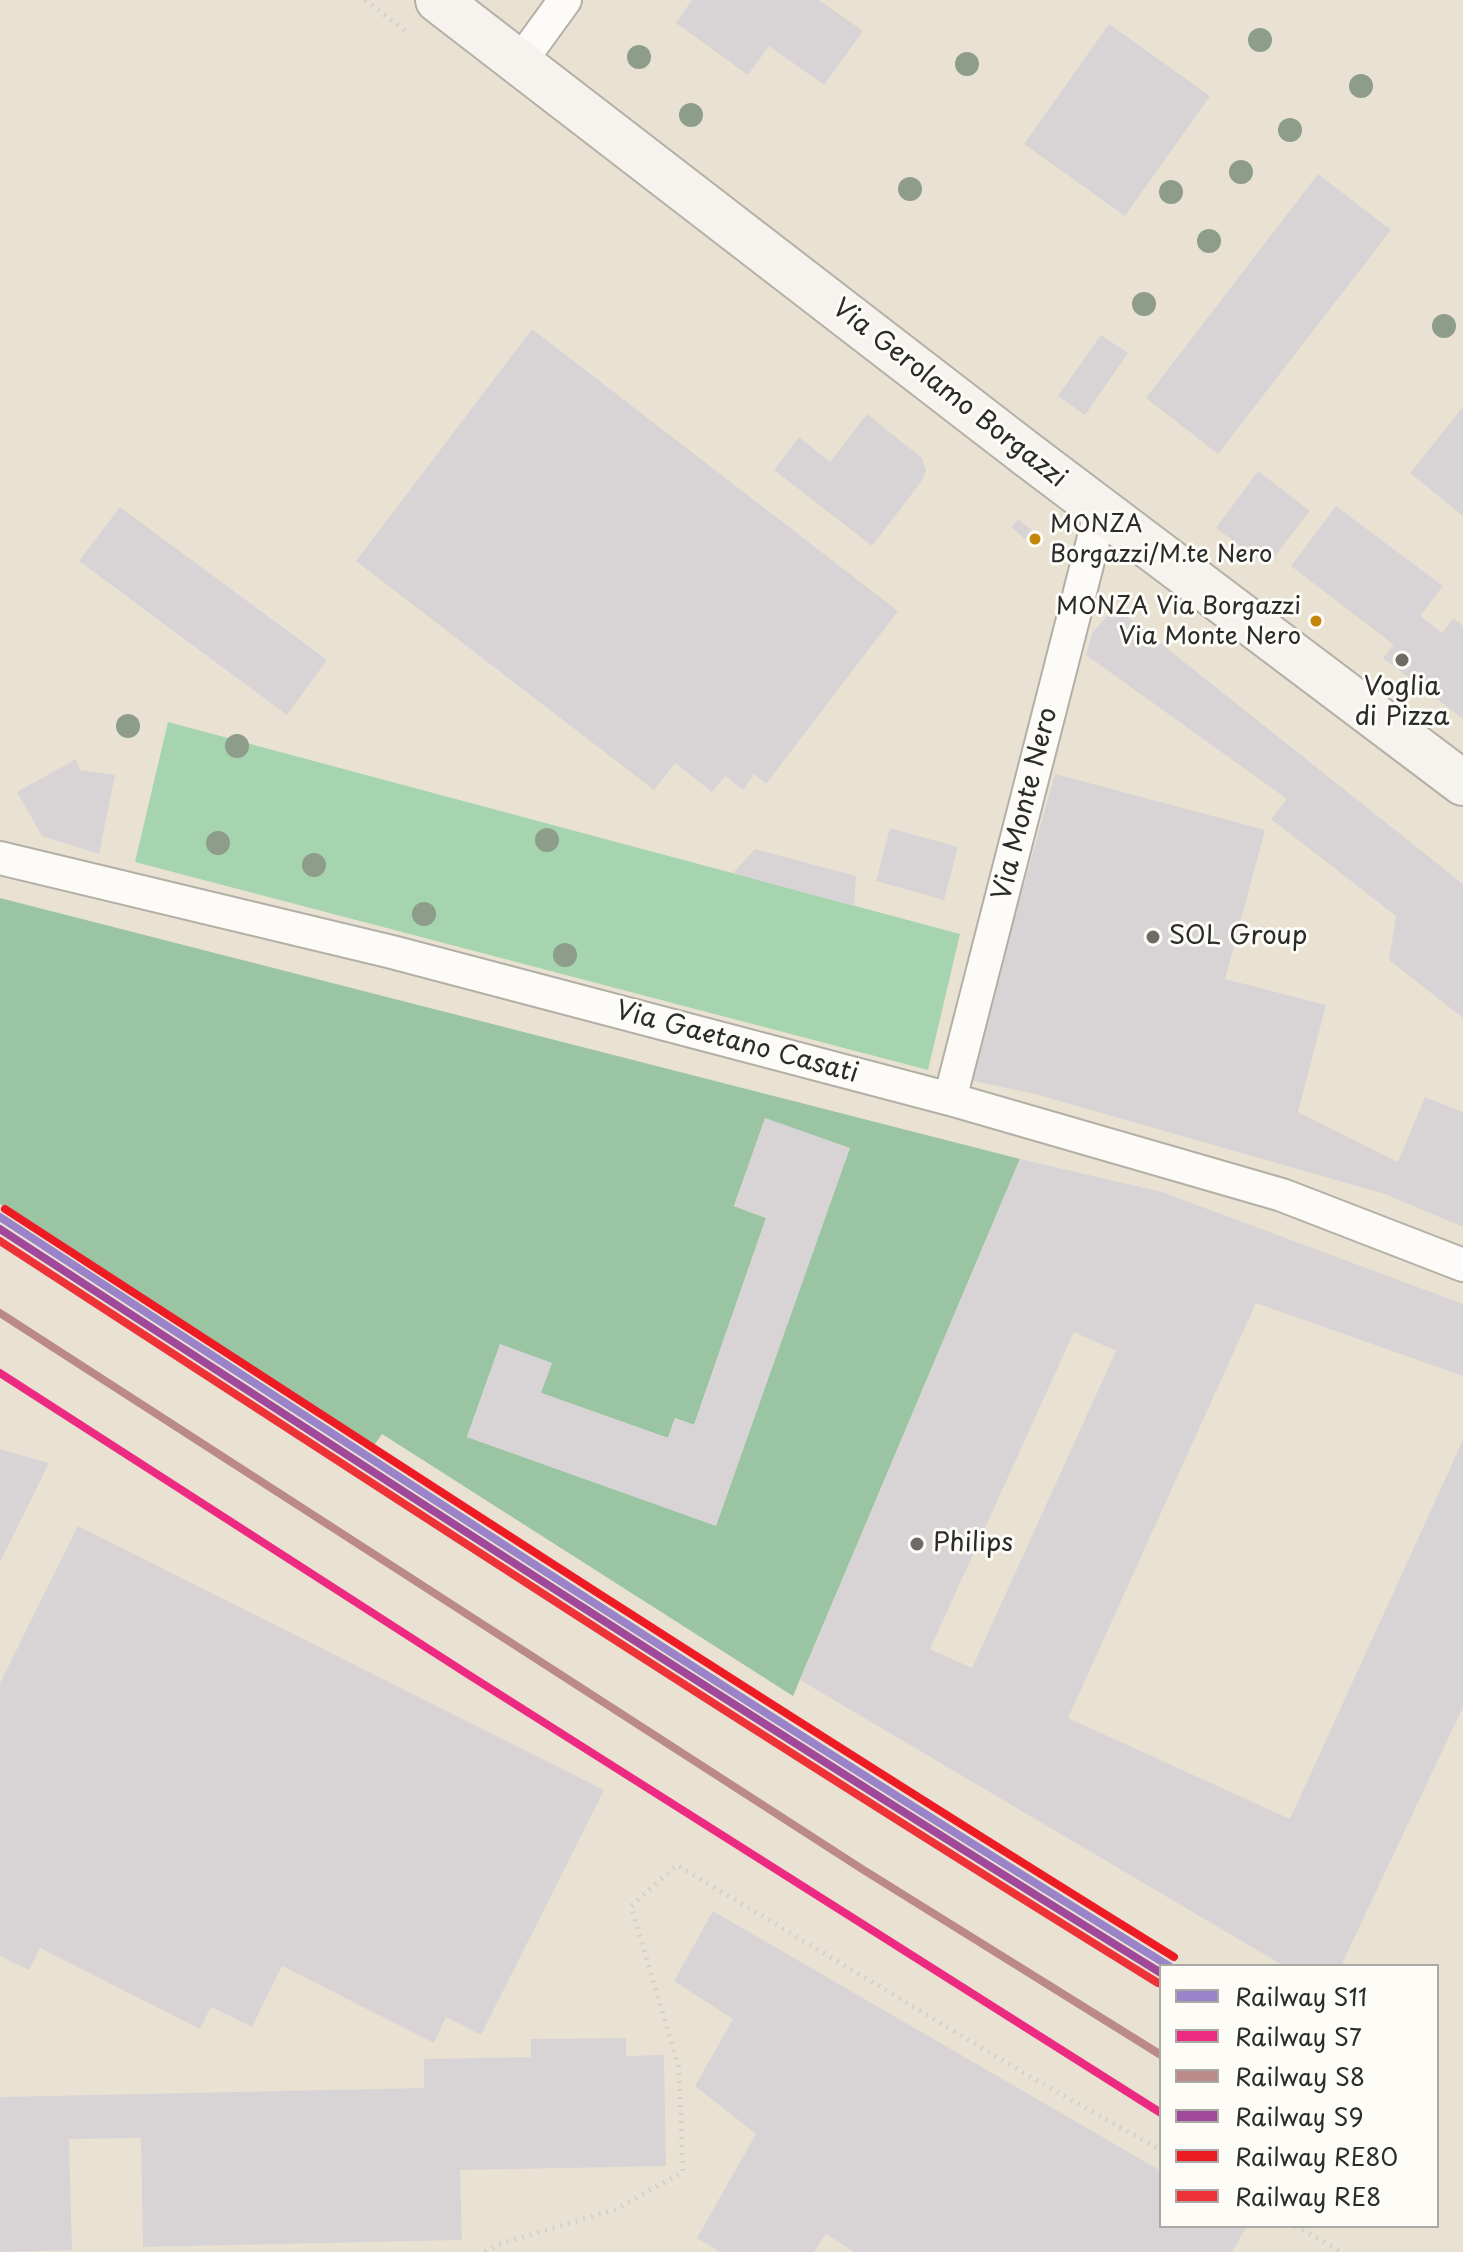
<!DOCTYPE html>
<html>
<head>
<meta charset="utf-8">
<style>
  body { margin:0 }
  #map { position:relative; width:1463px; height:2252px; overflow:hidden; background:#e9e2d3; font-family:"Playpen Sans",sans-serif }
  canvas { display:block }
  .legend { position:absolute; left:1159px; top:1964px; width:280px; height:264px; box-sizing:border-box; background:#fdfcf7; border:2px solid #a9a8a5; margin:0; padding:10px 14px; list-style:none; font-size:24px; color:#2b2b2b }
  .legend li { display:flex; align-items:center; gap:16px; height:40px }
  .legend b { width:40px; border:2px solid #a9a8a5 }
</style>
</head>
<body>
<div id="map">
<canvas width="1463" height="2252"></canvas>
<ul class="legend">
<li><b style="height:10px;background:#9a83c9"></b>Railway S11</li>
<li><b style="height:10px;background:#ed2a81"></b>Railway S7</li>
<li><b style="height:10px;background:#ba8988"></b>Railway S8</li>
<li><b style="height:10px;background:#a0499a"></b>Railway S9</li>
<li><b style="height:10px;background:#ed1c24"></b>Railway RE80</li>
<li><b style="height:10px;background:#ee3338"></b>Railway RE8</li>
</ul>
</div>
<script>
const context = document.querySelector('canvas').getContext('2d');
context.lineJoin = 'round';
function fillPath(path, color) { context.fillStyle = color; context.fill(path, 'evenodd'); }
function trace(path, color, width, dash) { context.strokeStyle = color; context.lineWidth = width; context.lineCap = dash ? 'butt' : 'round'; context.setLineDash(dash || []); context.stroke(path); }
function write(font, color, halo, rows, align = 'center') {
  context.font = font + ' "Playpen Sans",sans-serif'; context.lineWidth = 6; context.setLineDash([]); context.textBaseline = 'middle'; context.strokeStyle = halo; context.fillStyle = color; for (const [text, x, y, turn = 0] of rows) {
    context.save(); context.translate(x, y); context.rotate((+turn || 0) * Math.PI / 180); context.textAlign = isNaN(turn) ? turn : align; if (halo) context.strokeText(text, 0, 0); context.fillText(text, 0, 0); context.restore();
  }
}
const green = new Path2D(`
  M168,722L960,934L928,1070L135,862Z`);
const forest = new Path2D(`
  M0,898L1020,1159L793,1696L382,1434L373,1447L0,1204ZM765,1119L849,1148L716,1525L467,1437L500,1345L541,1393L668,1438L675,1418L694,1425L766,1218L734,1206Z`);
const building = new Path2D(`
  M692,0H819L863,31L824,85L769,46L748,75L676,23Z
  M1109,24L1210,96L1125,216L1024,144Z
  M1318,174L1391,230L1218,454L1146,398Z
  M532,329L898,611L766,784L754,774L743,790L725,776L712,792L675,763L654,790L356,561Z
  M1101,335L1128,353L1085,415L1058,396Z
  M1463,407V516L1410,473Z
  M867,414L922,458L926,471L921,482L872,546L774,470L799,437L830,462Z
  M1258,471L1310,511L1267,566L1216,528Z
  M1336,506L1443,586L1420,616L1442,633L1453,618L1463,626V719L1383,658L1394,645L1291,566Z
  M120,507L327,660L287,715L79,561Z
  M1018,519L1033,531L1026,540L1011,527Z
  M1115,607L1463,884V1018L1389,960L1396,916L1271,819L1287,799L1086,655L1092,633Z
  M76,759L80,770L115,775L99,854L42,836L17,792Z
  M1055,774L1265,830L1225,979L1326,1005L1298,1112L1398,1162L1425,1097L1463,1112V1227L1385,1194L1035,1094L969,1080Z
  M890,828L958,847L944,900L876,881Z
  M755,849L856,876L854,906L733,873Z
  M765,1118L850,1148L716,1526L467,1437L500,1344L552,1363L541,1393L668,1438L675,1418L694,1425L766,1218L734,1206Z
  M1020,1159L1162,1192L1463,1304V1376L1256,1303L1068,1718L1290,1819L1463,1440V1707L1341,1966H1284L800,1680ZM1074,1332L1116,1351L972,1668L930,1649Z
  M0,1449L49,1463L0,1562Z
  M78,1526L604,1790L481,2035L446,2017L434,2043L282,1966L252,2027L211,2007L200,2029L40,1948L29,1970L0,1956V1683Z
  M713,1911L1161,2171V2226H1247L1232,2252H854L826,2234L814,2252H720L697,2238L756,2134L695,2086L733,2019L674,1981Z
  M626,2038V2056L664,2055L666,2166L460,2170L462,2240L143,2247L141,2138L69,2139L72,2250L0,2252V2097L424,2088V2059L531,2057V2039Z`);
const path = new Path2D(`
  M365,0L406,31
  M1295,2226L1342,2252
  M485,2252L499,2244L614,2210L683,2172L679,2068L631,1906L677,1865L1027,2075L1161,2150`);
const street = new Path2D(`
  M520,62L565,0
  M0,858L392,952L950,1099L1282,1195L1463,1265
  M950,1099L1101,510`);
const secondary = new Path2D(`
  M438,0L1028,455L1463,783`);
const rail1 = new Path2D(`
  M0,1217C388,1470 775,1723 1169,1966`);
const rail2 = new Path2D(`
  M0,1373L469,1675L1161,2113`);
const rail3 = new Path2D(`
  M0,1313L862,1869L1161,2055`);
const rail4 = new Path2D(`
  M0,1229C385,1480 770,1731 1161,1973`);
const rail5 = new Path2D(`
  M5,1209C393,1461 781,1714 1174,1957`);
const rail6 = new Path2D(`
  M0,1241C384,1491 768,1742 1158,1983`);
const trees = [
  [1260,40],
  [639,57],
  [967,64],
  [1361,86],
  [691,115],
  [1290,130],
  [1241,172],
  [910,189],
  [1171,192],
  [1209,241],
  [1144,304],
  [1444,326],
  [128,726],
  [237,746],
  [547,840],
  [218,843],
  [314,865],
  [424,914],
  [565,955]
];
const markers = [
  [1035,539,7,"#c4870b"],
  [1316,621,7,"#c4870b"],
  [1402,660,8,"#6e6b66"],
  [1153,937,8,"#6e6b66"],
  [917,1544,8,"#6e6b66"]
];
const busNames = [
  ["MONZA",1050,525],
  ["Borgazzi/M.te Nero",1050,555],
  ["MONZA Via Borgazzi",1301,607,"right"],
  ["Via Monte Nero",1301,637,"right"]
];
const streetNames = [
  ["Via Gerolamo Borgazzi",949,394,38],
  ["Via Monte Nero",1026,804,-76],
  ["Via Gaetano Casati",737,1043,15]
];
const poiNames = [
  ["Voglia",1402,688,"center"],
  ["di Pizza",1402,718,"center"],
  ["SOL Group",1169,937],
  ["Philips",933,1544]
];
fillPath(green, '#a6d4ae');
fillPath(forest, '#9bc5a2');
fillPath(building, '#d8d4d6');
trace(street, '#b4afa6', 36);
trace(secondary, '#b4afa6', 48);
trace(path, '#d3d1ce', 5, [2, 6]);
trace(street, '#fcfbf8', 32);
trace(secondary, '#f6f2ee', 44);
trace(rail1, '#9a83c9', 8);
trace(rail2, '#ed2a81', 8);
trace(rail3, '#ba8988', 8);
trace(rail4, '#a0499a', 8);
trace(rail5, '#ed1c24', 8);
trace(rail6, '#ee3338', 8);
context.fillStyle = '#8e9c8a';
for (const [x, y] of trees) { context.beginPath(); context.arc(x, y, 12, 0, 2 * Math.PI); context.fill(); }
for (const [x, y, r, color] of markers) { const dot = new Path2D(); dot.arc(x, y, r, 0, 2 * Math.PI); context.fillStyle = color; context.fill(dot); trace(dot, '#fdfcf7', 3); }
write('24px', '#2b2b2b', '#fdfcf7', busNames, 'left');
write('26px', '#2b2b2b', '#fdfcf7', streetNames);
write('26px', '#2b2b2b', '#fdfcf7', poiNames, 'left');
</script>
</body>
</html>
